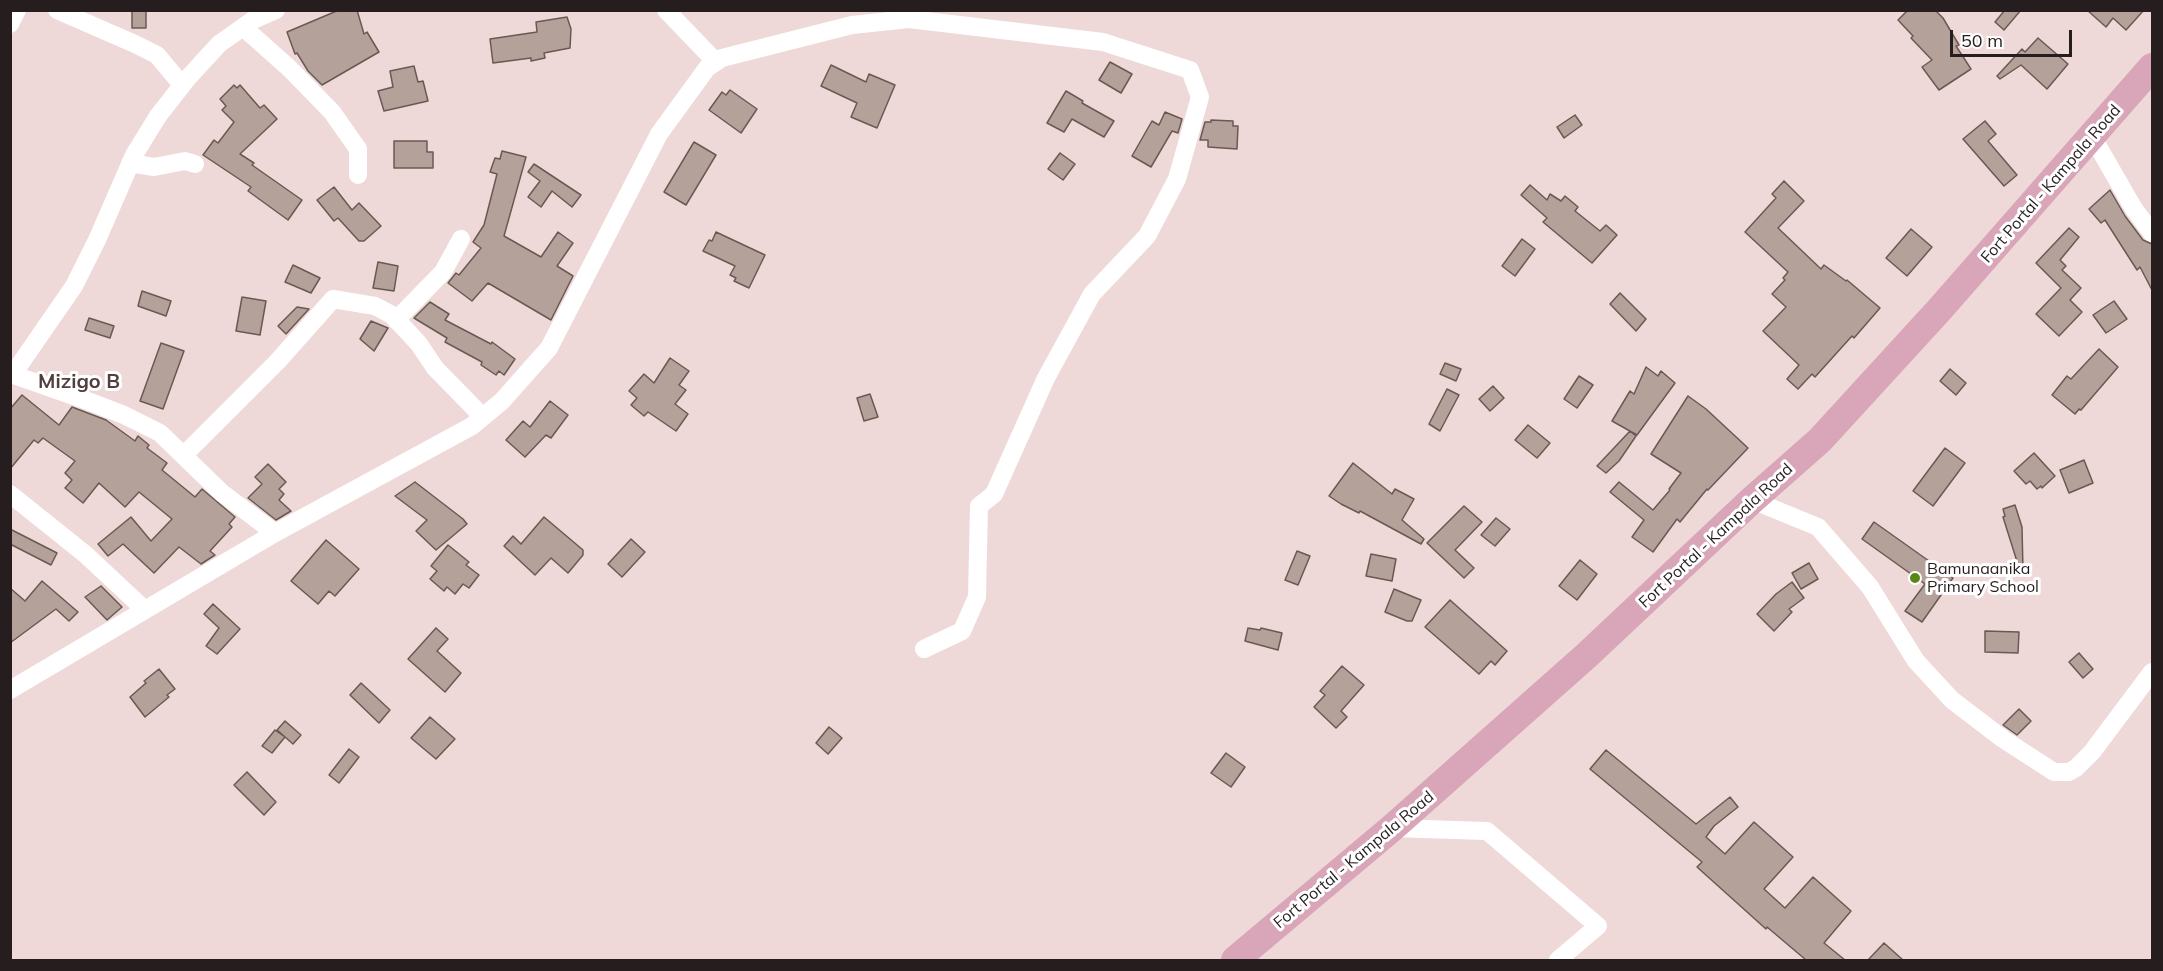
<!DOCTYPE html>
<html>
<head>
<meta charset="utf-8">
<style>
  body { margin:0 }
  #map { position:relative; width:2163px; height:971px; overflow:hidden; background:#efd9d8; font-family:Mulish,sans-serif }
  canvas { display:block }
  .frame { position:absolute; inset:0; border:12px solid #261e1e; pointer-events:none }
  .scale { position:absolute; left:1950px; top:30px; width:122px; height:27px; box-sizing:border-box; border:3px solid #261e1e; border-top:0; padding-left:8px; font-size:18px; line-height:21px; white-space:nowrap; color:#261e1e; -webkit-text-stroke:4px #fff; paint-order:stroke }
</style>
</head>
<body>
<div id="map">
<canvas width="2163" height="971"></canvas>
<div class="frame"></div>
<div class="scale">50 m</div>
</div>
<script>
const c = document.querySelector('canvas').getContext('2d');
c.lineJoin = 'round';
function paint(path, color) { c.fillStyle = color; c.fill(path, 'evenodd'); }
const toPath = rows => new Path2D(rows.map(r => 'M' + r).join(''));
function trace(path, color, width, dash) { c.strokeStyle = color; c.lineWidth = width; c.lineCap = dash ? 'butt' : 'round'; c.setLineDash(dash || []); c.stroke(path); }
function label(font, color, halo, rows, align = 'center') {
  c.font = font + ' Mulish,sans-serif'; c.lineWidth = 6; c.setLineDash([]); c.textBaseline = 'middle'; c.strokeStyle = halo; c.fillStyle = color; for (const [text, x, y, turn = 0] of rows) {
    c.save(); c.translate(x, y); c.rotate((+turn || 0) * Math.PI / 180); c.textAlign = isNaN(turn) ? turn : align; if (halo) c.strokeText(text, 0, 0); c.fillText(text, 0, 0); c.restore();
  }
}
const building = toPath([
  [132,10,146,10,146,28,132,28,132,10],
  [339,10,357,10,364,34,367,32,379,52,322,85,308,71,297,53,295,54,287,32,339,10],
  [1908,10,1935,10,1943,18,1959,45,1956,46,1971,69,1939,90,1922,67,1932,60,1911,38,1913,36,1898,20,1908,10],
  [2005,10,2021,10,2004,30,1995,22,2005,10],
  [2087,10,2144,10,2126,30,2113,18,2106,27,2087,10],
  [567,17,571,29,570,48,544,53,545,58,531,61,531,58,493,63,490,39,537,32,536,22,567,17],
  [2038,38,2068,64,2047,89,2021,65,2000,79,1997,76,2022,49,2025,52,2038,38],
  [1110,62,1132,74,1121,93,1099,80,1110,62],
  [831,65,866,82,869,74,895,85,877,128,851,117,857,103,821,86,831,65],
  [414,66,418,82,423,81,428,101,384,111,378,91,393,87,390,71,414,66],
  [234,85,237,88,240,85,260,108,264,105,277,119,240,154,254,163,252,165,302,200,288,220,248,191,251,187,203,155,214,140,218,143,234,122,222,110,226,106,220,99,234,85],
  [730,90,757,109,741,133,709,110,722,92,726,95,730,90],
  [1066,91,1083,101,1082,103,1114,121,1104,137,1072,119,1064,132,1047,123,1066,91],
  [1165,112,1182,119,1178,133,1172,131,1151,167,1132,156,1152,121,1159,125,1165,112],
  [1575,115,1582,125,1564,138,1557,127,1575,115],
  [1211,120,1233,121,1233,126,1238,126,1237,149,1208,147,1208,140,1200,140,1205,122,1211,122,1211,120],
  [1985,121,1996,134,1988,141,2017,175,2004,186,1963,139,1985,121],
  [394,141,427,141,427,152,433,152,433,168,394,168,394,141],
  [694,142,716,155,686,205,664,192,694,142],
  [502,151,526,157,504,236,541,257,558,232,573,243,557,266,573,276,551,320,488,283,472,301,448,283,456,273,459,275,481,248,473,242,484,225,497,174,490,172,495,158,500,159,502,151],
  [1060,153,1075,164,1063,180,1048,169,1060,153],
  [534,164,581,195,572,207,552,191,541,207,528,197,540,181,528,172,534,164],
  [1784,181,1804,201,1778,228,1821,269,1824,265,1846,281,1847,280,1880,308,1854,338,1852,336,1815,377,1812,374,1798,389,1787,379,1799,365,1763,331,1786,307,1772,294,1785,280,1783,278,1788,272,1745,232,1776,198,1772,194,1784,181],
  [1530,185,1547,200,1550,194,1561,201,1565,196,1578,207,1575,211,1600,231,1606,225,1617,235,1592,263,1543,222,1547,218,1521,195,1530,185],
  [334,187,352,210,359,203,381,226,364,241,359,241,338,218,334,221,317,200,334,187],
  [2110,190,2125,216,2143,240,2152,244,2152,290,2140,267,2137,270,2105,220,2101,223,2089,209,2110,190],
  [2069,228,2079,237,2060,260,2066,266,2062,270,2081,288,2070,300,2082,312,2059,336,2036,314,2061,288,2036,263,2069,228],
  [1911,229,1932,247,1907,276,1886,258,1911,229],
  [716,232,765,255,749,288,734,281,736,278,730,275,735,266,703,251,709,240,712,241,716,232],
  [1522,239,1535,249,1515,276,1502,266,1522,239],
  [378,262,398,266,394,291,373,288,378,262],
  [293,265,320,278,311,293,285,282,293,265],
  [142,291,171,301,166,316,138,306,142,291],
  [1620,293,1646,319,1636,331,1610,304,1620,293],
  [242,297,266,301,260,335,236,331,242,297],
  [2114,301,2127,319,2106,333,2093,315,2114,301],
  [430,302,449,314,445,320,491,344,492,342,515,359,504,375,499,371,496,375,481,365,482,362,445,342,447,338,414,318,430,302],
  [297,307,309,309,286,334,278,326,297,307],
  [89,318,114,326,110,338,85,330,89,318],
  [371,321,388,328,374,351,360,339,371,321],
  [161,343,184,351,163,409,140,401,161,343],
  [2099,349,2118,367,2081,410,2079,409,2075,414,2052,395,2067,376,2071,379,2099,349],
  [670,358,689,371,679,385,686,390,675,404,688,414,676,431,648,412,644,416,631,405,637,398,629,391,644,374,654,383,670,358],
  [1445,363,1461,369,1456,381,1440,374,1445,363],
  [1646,367,1658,376,1661,371,1675,383,1637,435,1612,421,1630,391,1634,394,1646,367],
  [1950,369,1966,383,1956,395,1940,381,1950,369],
  [1579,376,1593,385,1577,408,1564,399,1579,376],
  [1493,386,1504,398,1490,411,1479,399,1493,386],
  [1447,389,1459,395,1440,431,1429,424,1447,389],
  [870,394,878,417,864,421,857,398,870,394],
  [22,395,59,425,72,407,106,420,135,441,138,436,149,445,147,448,167,463,162,470,195,497,202,489,235,517,229,524,232,527,210,551,215,555,201,564,179,547,154,573,123,544,108,556,98,544,131,517,151,541,172,519,139,492,125,507,99,483,83,503,65,488,72,480,65,473,75,461,43,438,38,443,34,440,10,469,10,409,22,395],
  [1688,396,1706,409,1748,448,1708,490,1707,489,1680,522,1677,519,1653,552,1632,537,1644,520,1610,492,1619,482,1653,510,1670,490,1669,489,1681,473,1651,454,1688,396],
  [550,401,568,415,551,438,546,435,525,457,506,440,523,421,530,427,550,401],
  [1528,425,1550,443,1537,458,1515,440,1528,425],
  [1630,431,1636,436,1619,461,1606,473,1597,466,1630,431],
  [1945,448,1965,463,1933,506,1913,491,1945,448],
  [2034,453,2055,476,2042,488,2041,486,2037,489,2030,481,2026,484,2014,471,2034,453],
  [2084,460,2093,483,2069,493,2060,470,2084,460],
  [1353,463,1392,494,1395,489,1414,499,1402,520,1424,539,1421,544,1360,511,1359,513,1341,504,1329,496,1353,463],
  [268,464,286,482,279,489,284,494,279,500,291,511,276,520,248,498,262,484,255,477,268,464],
  [415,482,463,519,467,524,436,550,416,531,427,520,395,496,415,482],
  [2015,505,2022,527,2023,570,2020,571,2003,517,2005,516,2003,509,2015,505],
  [1464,506,1482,522,1455,550,1474,568,1464,578,1427,543,1464,506],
  [544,517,583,550,583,555,568,573,551,558,535,575,504,546,513,536,521,544,544,517],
  [1496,518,1510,529,1495,546,1481,535,1496,518],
  [1874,522,1953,578,1922,622,1905,611,1925,584,1862,539,1874,522],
  [10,529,57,553,51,565,10,544,10,529],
  [631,539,645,552,622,577,608,564,631,539],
  [326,540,359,569,335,596,329,591,318,604,291,581,326,540],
  [448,545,469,562,466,565,479,575,469,588,463,584,455,594,447,587,444,591,430,579,437,571,431,566,448,545],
  [1297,551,1310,556,1298,585,1285,580,1297,551],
  [1371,554,1396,559,1392,581,1366,576,1371,554],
  [1580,560,1597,574,1577,600,1559,586,1580,560],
  [1809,563,1818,579,1801,589,1792,573,1809,563],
  [42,581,78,612,69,621,56,609,10,643,10,588,25,601,42,581],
  [1792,582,1804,598,1789,609,1792,612,1774,631,1757,614,1776,594,1792,582],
  [101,586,122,607,107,620,85,597,101,586],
  [1394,589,1421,600,1412,621,1407,621,1385,612,1394,589],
  [1450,600,1507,651,1495,665,1491,661,1479,674,1425,627,1450,600],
  [213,604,240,629,217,654,206,646,219,628,204,614,213,604],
  [436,628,448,639,437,651,461,673,445,692,408,659,436,628],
  [1248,628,1260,630,1261,628,1282,633,1278,650,1245,641,1248,628],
  [1985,631,2019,632,2018,653,1985,652,1985,631],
  [2079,653,2093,669,2083,678,2069,662,2079,653],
  [1342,666,1364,685,1341,711,1347,717,1336,728,1314,707,1325,695,1320,691,1342,666],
  [159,669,175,689,167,695,169,697,145,717,130,697,146,683,144,681,159,669],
  [361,683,390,710,379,723,350,695,361,683],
  [2019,709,2031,721,2017,735,2003,725,2019,709],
  [430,717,455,739,436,759,411,738,430,717],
  [285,721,301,735,293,744,277,730,285,721],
  [829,727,842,738,828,754,816,743,829,727],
  [275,730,285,737,272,753,262,746,275,730],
  [349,749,359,757,339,783,329,775,349,749],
  [1606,750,1696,824,1730,797,1738,807,1714,826,1706,837,1725,854,1754,822,1793,857,1764,889,1785,908,1813,877,1851,911,1824,943,1845,960,1806,960,1767,927,1766,929,1697,867,1702,862,1590,769,1606,750],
  [1226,753,1245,767,1231,787,1211,773,1226,753],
  [247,772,276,802,264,815,234,785,247,772],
  [1884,943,1903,960,1868,960,1884,943]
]);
paint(building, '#b4a19a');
trace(building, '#6a5953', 1.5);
trace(toPath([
  [57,10,135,44,157,55,182,85],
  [666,10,715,61],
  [10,24,17,10],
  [243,27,289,68,332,112,358,149,358,175],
  [2092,136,2134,209,2152,233],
  [130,163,154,167,185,161,195,164],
  [396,320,443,272,461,239],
  [11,374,85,400,124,415,160,433,222,493,275,533],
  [10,375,18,367,74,286,97,240,134,155,158,116,187,79,219,44,253,20,276,10],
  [184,455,277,362,333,299,375,306,392,315,419,344,435,368,483,417],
  [10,494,85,554,145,610],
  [1752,500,1818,527,1870,587,1916,661,1952,700,2003,739,2054,772,2069,772,2076,768,2092,752,2152,672],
  [10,690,275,533,472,426,502,401,549,348,659,134,707,68,722,58,852,25,909,19,1103,42,1190,70,1200,97,1177,179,1147,236,1092,294,1046,378,994,494,979,506,977,597,962,631,924,649],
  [1392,828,1487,831,1598,926,1558,960]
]), '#fff', 18);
trace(toPath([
  [1235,960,1392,828,1586,656,1752,500,1820,440,1940,309,2152,67]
]), '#d9a5b8', 28);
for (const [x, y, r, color] of [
  [1915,578,6,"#57871a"]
]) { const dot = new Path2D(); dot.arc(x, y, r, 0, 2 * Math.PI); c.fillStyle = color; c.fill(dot); trace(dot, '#fff', 2); }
label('16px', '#261e1e', '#fff', [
  ["Fort Portal - Kampala Road",2051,184,-49],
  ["Fort Portal - Kampala Road",1716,536,-43],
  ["Fort Portal - Kampala Road",1354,860,-40]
]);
label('16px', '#261e1e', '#fff', [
  ["Bamunaanika",1927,569],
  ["Primary School",1927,587]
], 'left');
label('bold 20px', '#513f3f', '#fff', [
  ["Mizigo B",79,382]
]);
</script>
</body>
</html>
